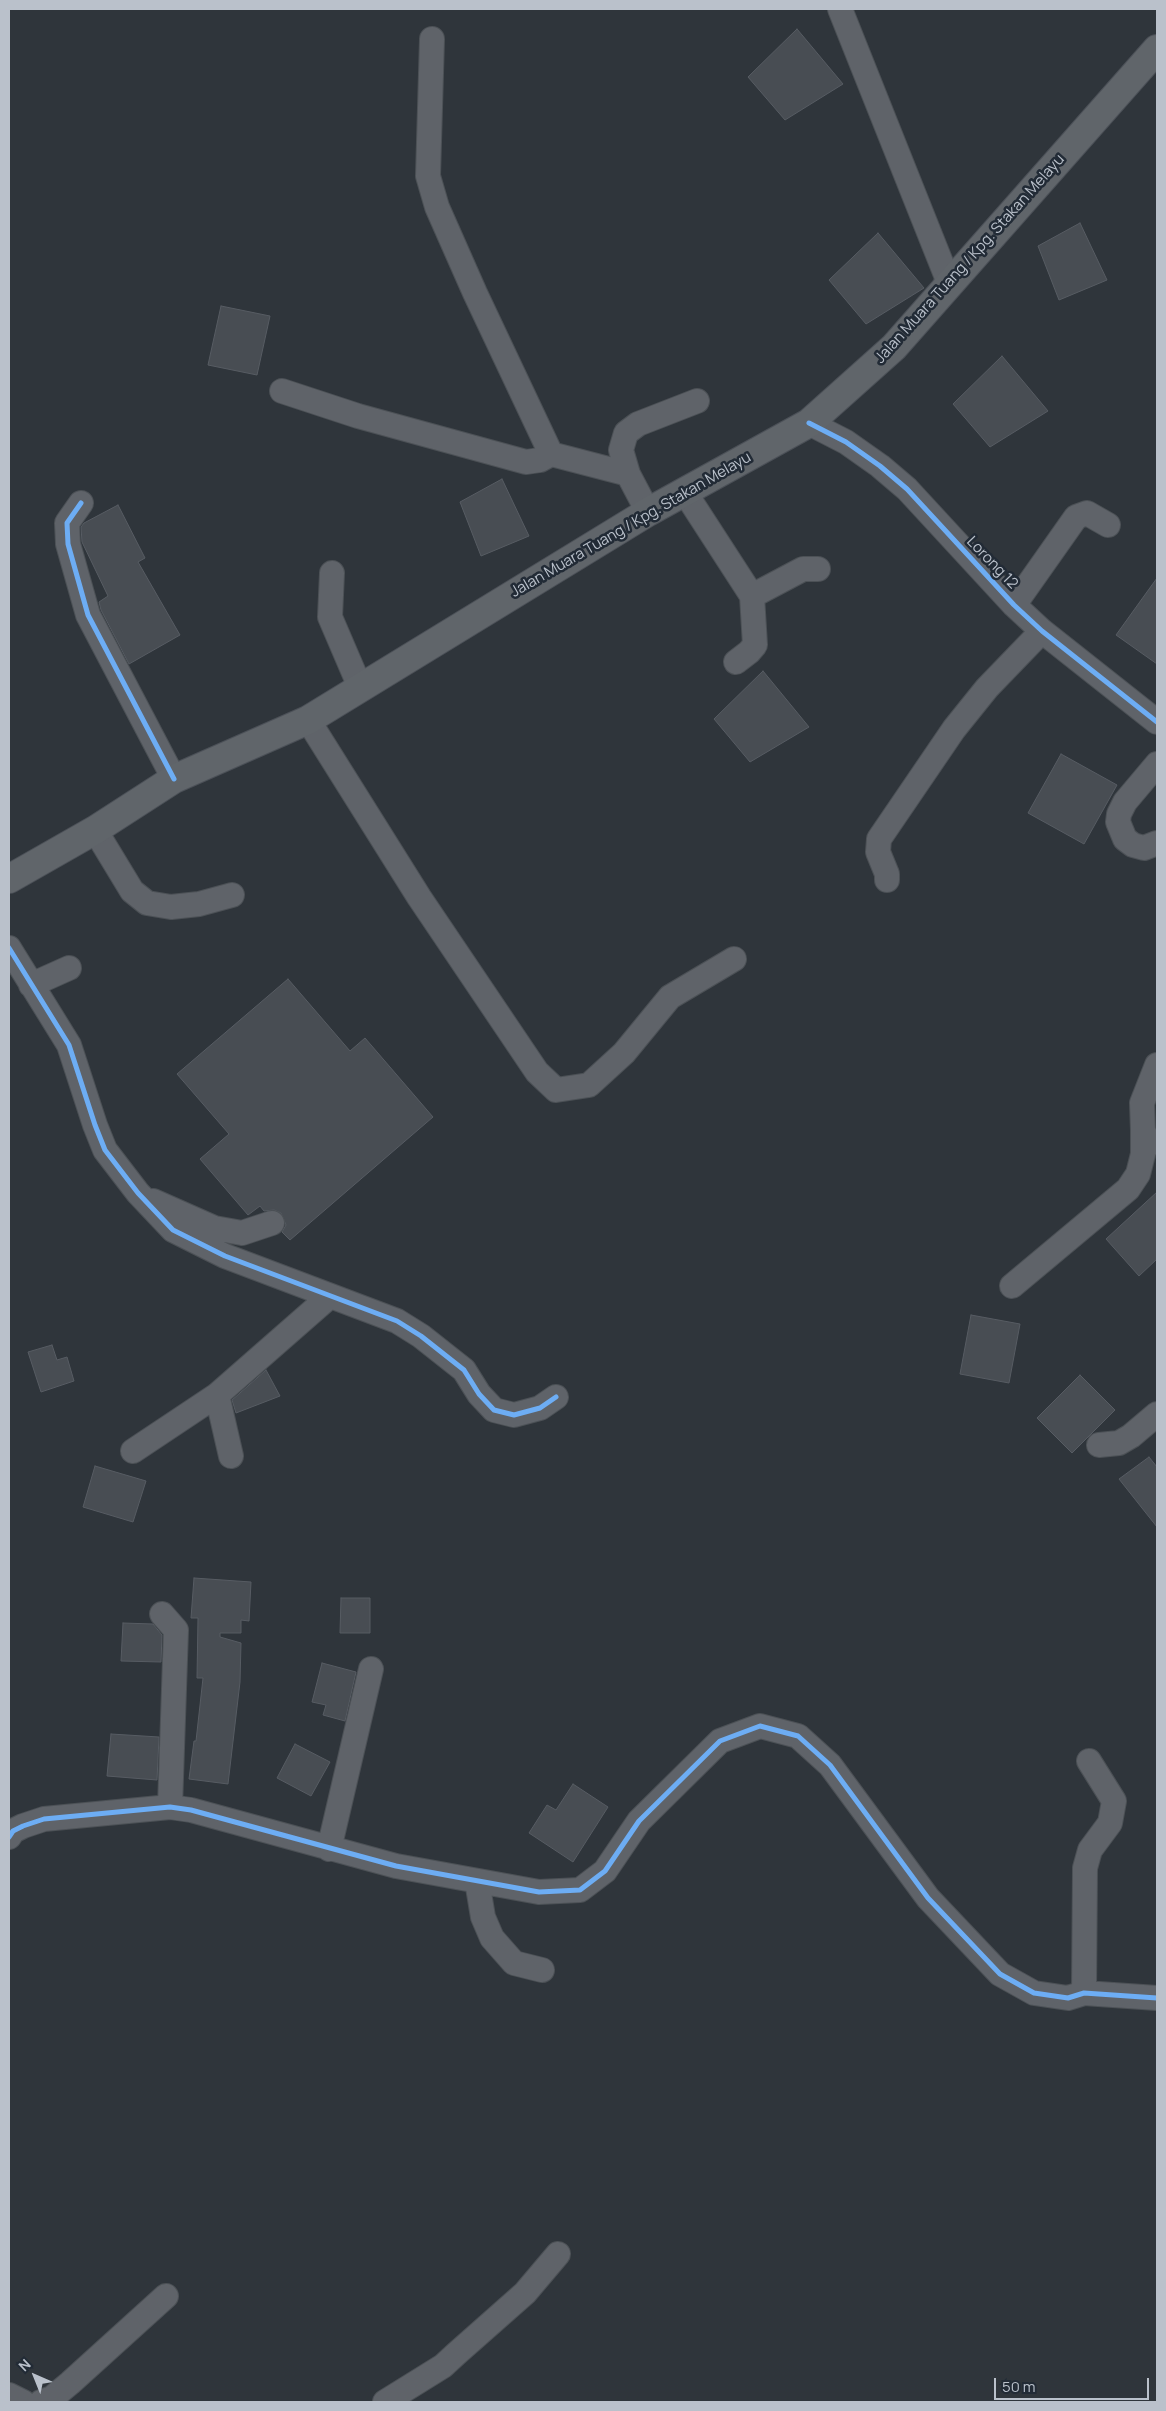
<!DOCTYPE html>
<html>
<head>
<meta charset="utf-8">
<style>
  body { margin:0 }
  #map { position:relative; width:1166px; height:2411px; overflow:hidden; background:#2f353b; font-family:Manrope,sans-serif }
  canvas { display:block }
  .frame { position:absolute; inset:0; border:10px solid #bac1cb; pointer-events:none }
  .north { position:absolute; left:10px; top:2351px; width:50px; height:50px; -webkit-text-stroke:4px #222b36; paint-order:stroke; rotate:316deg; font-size:14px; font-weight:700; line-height:20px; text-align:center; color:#bac1cb }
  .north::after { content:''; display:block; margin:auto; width:18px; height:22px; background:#bac1cb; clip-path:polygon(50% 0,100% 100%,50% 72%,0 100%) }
  .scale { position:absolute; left:994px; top:2378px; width:155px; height:22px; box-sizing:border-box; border:2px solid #bac1cb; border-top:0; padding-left:6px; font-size:15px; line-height:18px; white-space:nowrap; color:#bac1cb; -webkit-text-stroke:4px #222b36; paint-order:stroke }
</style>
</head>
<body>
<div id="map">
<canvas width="1166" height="2411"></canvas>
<div class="frame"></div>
<div class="north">N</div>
<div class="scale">50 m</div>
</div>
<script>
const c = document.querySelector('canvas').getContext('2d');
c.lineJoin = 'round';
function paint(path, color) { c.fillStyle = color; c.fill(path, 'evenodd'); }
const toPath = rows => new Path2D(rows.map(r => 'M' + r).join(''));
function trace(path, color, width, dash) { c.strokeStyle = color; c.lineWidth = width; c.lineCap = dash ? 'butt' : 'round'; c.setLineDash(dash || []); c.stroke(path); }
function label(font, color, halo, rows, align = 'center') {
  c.font = font + ' Manrope,sans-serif'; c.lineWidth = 5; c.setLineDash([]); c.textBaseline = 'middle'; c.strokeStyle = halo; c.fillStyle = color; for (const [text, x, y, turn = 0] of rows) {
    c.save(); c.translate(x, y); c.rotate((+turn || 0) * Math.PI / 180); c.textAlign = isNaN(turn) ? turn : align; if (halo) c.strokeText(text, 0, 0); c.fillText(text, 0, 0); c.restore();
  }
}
const building = toPath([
  [797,29,843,84,785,120,748,77,797,29],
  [1080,223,1107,280,1059,300,1038,246,1080,223],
  [878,233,924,288,866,324,829,280,878,233],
  [221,306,270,316,257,375,208,365,221,306],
  [1002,356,1048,411,990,447,953,404,1002,356],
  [502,479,529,536,481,556,460,502,502,479],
  [118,505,145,558,138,562,180,635,129,664,101,610,99,602,108,596,82,542,81,527,84,523,118,505],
  [1157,578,1157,664,1116,635,1157,578],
  [763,671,809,727,750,762,714,719,763,671],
  [1061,754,1117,785,1084,844,1028,813,1061,754],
  [288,979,350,1051,365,1038,433,1117,290,1240,282,1232,286,1225,281,1213,274,1210,264,1211,260,1206,248,1215,200,1159,229,1134,177,1074,288,979],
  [1157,1192,1157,1259,1139,1276,1106,1239,1157,1192],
  [971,1315,1020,1324,1009,1383,960,1374,971,1315],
  [52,1345,57,1360,67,1357,74,1381,41,1392,28,1352,52,1345],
  [266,1370,280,1396,236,1413,232,1400,266,1370],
  [1080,1375,1115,1410,1072,1453,1037,1418,1080,1375],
  [1149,1457,1157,1467,1157,1527,1119,1479,1149,1457],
  [95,1466,146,1481,133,1522,83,1507,95,1466],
  [194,1578,251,1582,249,1621,241,1620,241,1633,220,1633,220,1637,241,1643,240,1682,228,1784,189,1779,194,1741,196,1741,203,1678,197,1678,198,1618,191,1618,194,1578],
  [341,1598,370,1598,370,1633,340,1633,341,1598],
  [123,1623,153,1624,162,1635,161,1662,121,1661,123,1623],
  [322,1663,356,1672,345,1721,323,1715,326,1705,312,1702,322,1663],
  [111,1734,159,1737,157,1780,107,1776,111,1734],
  [295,1744,330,1762,311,1796,277,1778,295,1744],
  [573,1784,608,1807,573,1862,529,1833,547,1805,556,1810,573,1784]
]);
paint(building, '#484d53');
trace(building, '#575c63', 1);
const minor = toPath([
  [840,9,946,275,948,286],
  [432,39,428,176,437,207,475,293,551,454],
  [282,391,358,416,526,462,540,460,551,454,628,474,648,512],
  [809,423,846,442,880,466,907,489,1014,605,1042,631,1157,722],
  [628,474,621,450,626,433,638,424,697,401],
  [684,491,752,596,755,645,749,652,736,662],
  [81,503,67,523,68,544,88,615,174,779],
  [332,573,330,617,360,687],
  [752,596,803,569,818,569],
  [1014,605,1076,517,1087,513,1108,525],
  [308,720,419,897,537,1072,556,1090,589,1085,624,1053,670,997,734,959],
  [1157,764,1125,802,1119,814,1118,822,1125,839,1133,845,1144,848,1157,843],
  [95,830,132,891,147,903,171,907,199,904,232,895],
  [887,880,887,874,878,852,879,839,954,729,987,688,1042,631],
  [9,948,69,1045,95,1125,105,1150,138,1193,173,1230,225,1256,397,1321,421,1336,464,1370,479,1394,494,1410,514,1415,540,1408,556,1397],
  [31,985,69,968],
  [1150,1144,1143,1131,1142,1103,1157,1065],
  [153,1201,214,1228,242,1233,272,1223],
  [1012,1286,1128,1189,1138,1174,1143,1154,1143,1131],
  [217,1395,231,1456],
  [1099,1445,1119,1443,1131,1436,1157,1414],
  [133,1451,217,1395,330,1296],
  [162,1614,176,1630,170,1807],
  [9,1837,13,1831,23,1826,44,1819,170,1807,191,1810,396,1866,539,1892,580,1890,605,1871,639,1821,720,1741,760,1726,798,1736,830,1765,928,1898,1000,1974,1034,1993,1068,1998,1084,1993,1157,1998],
  [329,1849,371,1669],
  [477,1881,483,1917,492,1938,514,1963,542,1970],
  [1084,1993,1085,1868,1090,1850,1110,1823,1114,1801,1089,1761],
  [9,2395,23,2402],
  [41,2402,52,2398,70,2383,166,2296],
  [385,2402,443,2366,456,2354,525,2293,558,2254]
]);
const major = toPath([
  [9,879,95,830,174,779,308,720,648,512,809,423,894,347,1157,49]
]);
trace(minor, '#4c5156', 26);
trace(major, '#4c5158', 30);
trace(minor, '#5f6369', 24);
trace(major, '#60656a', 28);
trace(toPath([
  [809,423,846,442,880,466,907,489,1014,605,1042,631,1157,722],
  [81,503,67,523,68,544,88,615,174,779],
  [9,948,69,1045,95,1125,105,1150,138,1193,173,1230,225,1256,397,1321,421,1336,464,1370,479,1394,494,1410,514,1415,540,1408,556,1397],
  [9,1837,13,1831,23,1826,44,1819,170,1807,191,1810,396,1866,539,1892,580,1890,605,1871,639,1821,720,1741,760,1726,798,1736,830,1765,928,1898,1000,1974,1034,1993,1068,1998,1084,1993,1157,1998]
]), '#6dadf4', 5);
label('15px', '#bac1cb', '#222b36', [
  ["Jalan Muara Tuang / Kpg. Stakan Melayu",970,259,-48],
  ["Jalan Muara Tuang / Kpg. Stakan Melayu",631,525,-30],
  ["Lorong 12",992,563,46]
]);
</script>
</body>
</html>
